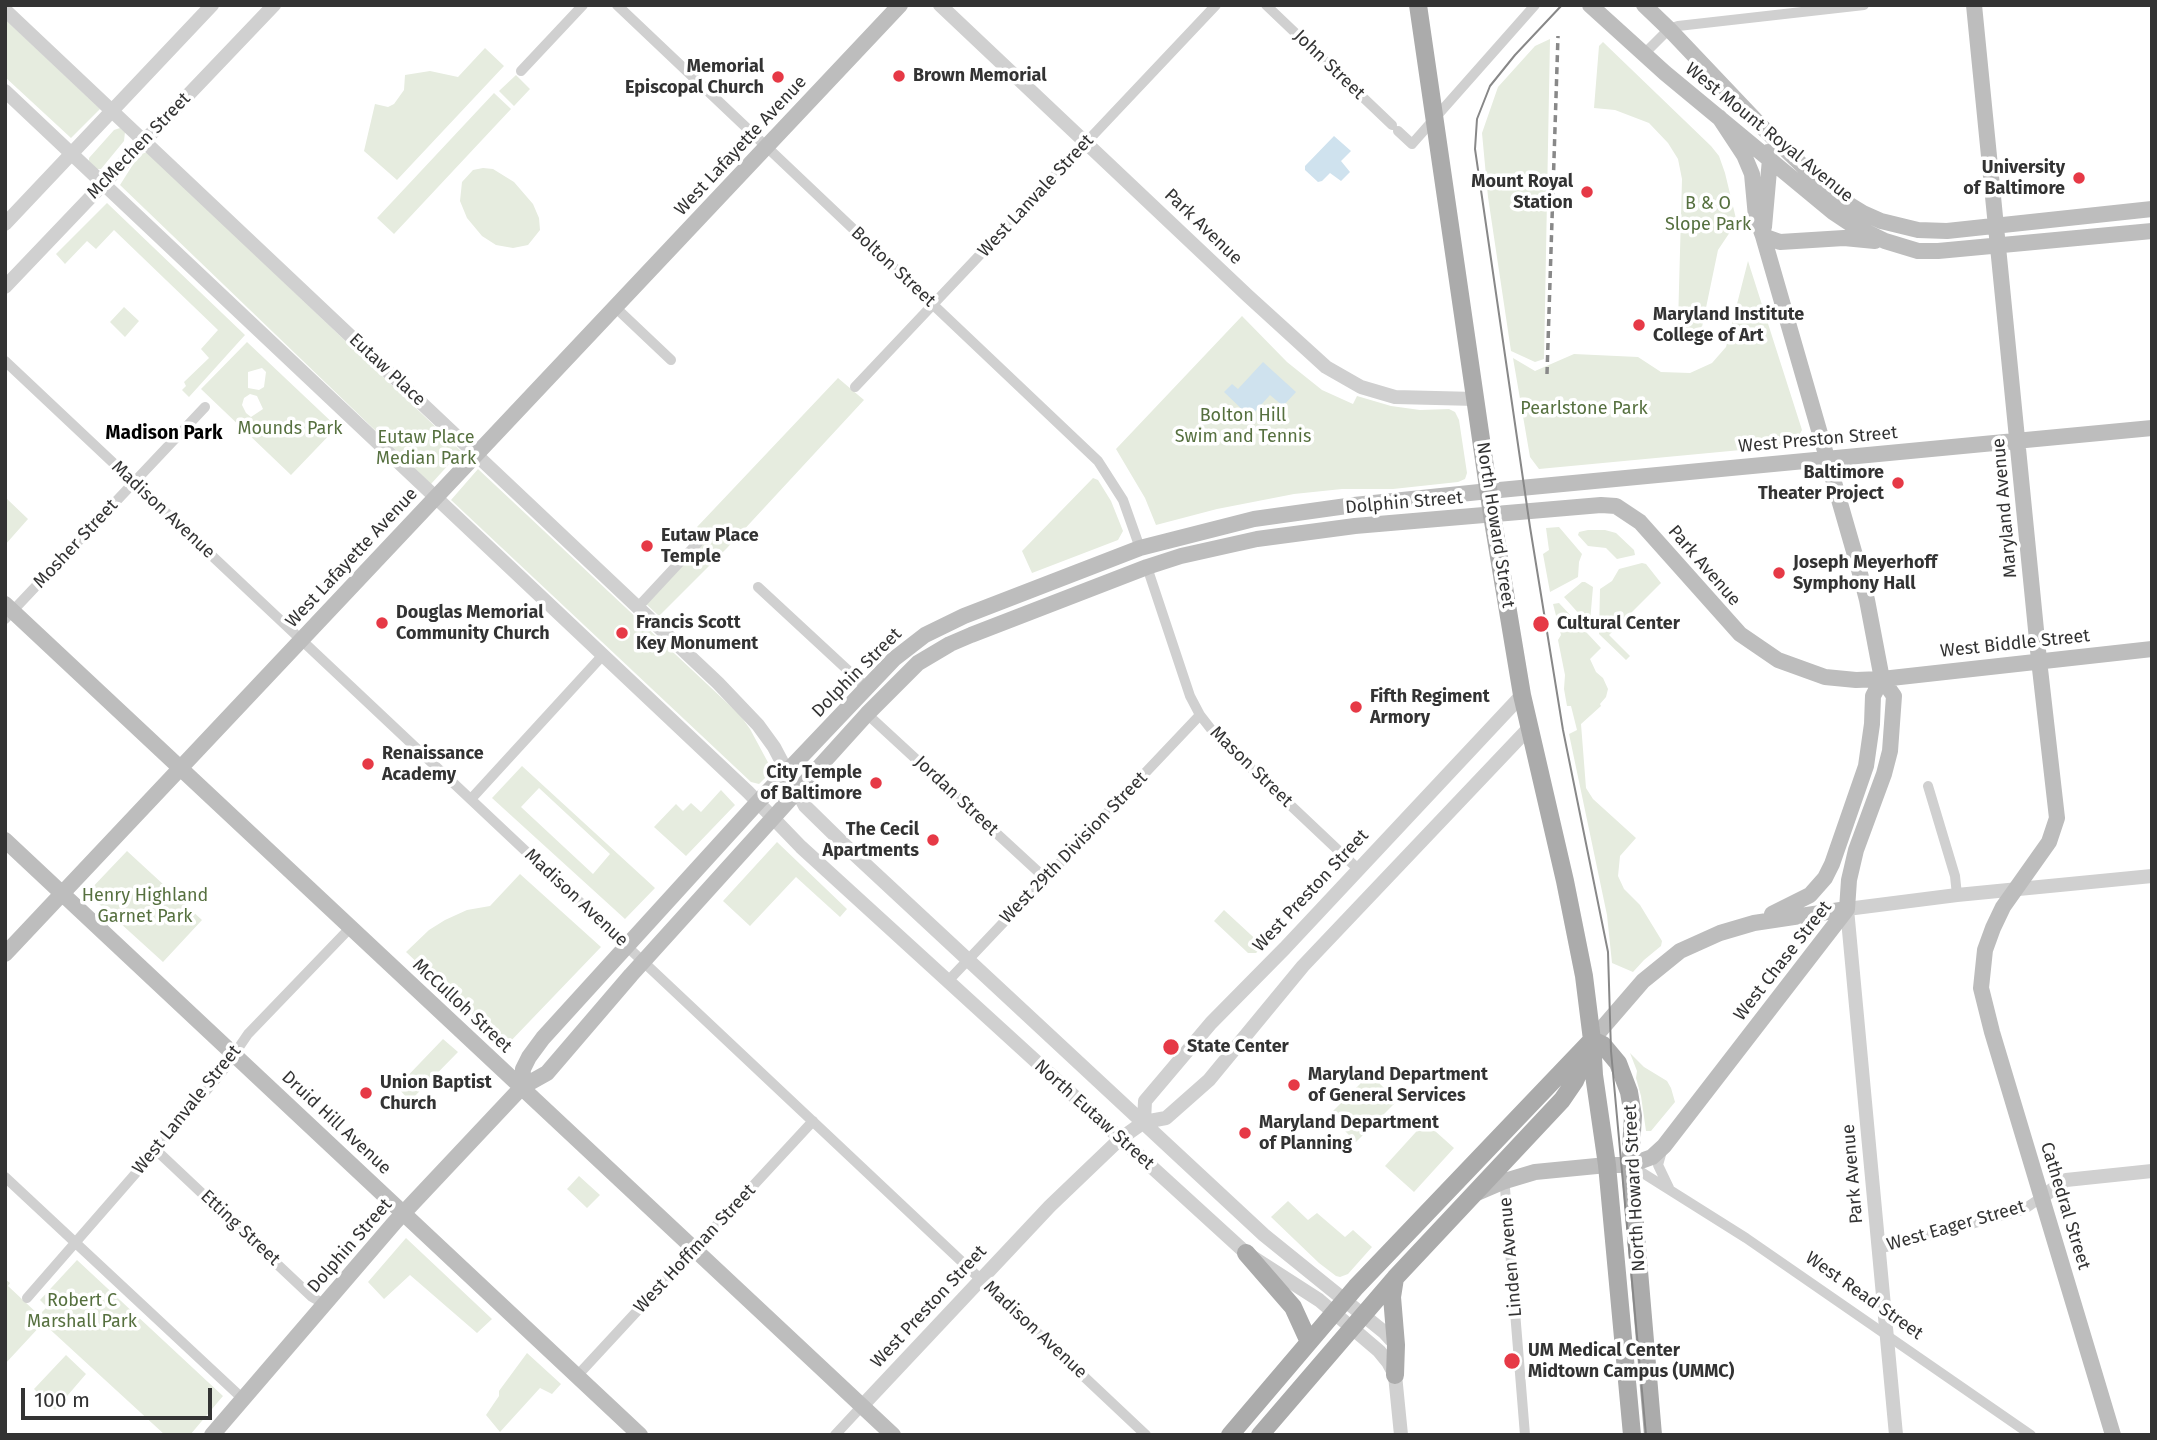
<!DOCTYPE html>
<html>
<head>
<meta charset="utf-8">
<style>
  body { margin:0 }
  #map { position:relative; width:2157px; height:1440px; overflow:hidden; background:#fff; font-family:"Fira Sans",sans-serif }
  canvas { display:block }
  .frame { position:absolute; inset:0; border:7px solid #333; pointer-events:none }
  .scale { position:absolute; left:21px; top:1388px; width:191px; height:32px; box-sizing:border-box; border:4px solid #333; border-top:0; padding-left:9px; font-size:21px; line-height:24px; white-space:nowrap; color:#333; -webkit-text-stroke:5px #fff; paint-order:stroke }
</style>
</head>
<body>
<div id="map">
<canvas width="2157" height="1440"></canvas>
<div class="frame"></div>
<div class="scale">100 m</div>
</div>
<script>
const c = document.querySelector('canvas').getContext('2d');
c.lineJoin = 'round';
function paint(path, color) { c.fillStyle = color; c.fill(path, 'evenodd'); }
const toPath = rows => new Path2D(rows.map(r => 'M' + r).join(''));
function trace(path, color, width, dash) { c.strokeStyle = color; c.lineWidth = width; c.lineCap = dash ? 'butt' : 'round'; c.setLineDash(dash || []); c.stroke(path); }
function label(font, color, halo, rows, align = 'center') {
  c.font = font + ' "Fira Sans",sans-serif'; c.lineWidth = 7; c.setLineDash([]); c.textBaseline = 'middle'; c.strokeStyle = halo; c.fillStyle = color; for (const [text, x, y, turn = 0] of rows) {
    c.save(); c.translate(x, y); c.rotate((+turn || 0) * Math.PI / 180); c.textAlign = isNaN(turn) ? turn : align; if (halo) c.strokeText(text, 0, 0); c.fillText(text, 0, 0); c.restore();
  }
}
paint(toPath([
  [5,19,100,109,71,138,5,77],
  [1550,39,1544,359,1535,362,1511,351,1488,197,1482,133,1498,87,1535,46],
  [1603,42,1711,146,1719,156,1725,173,1738,227,1730,232,1718,250,1702,327,1695,333,1684,332,1678,324,1682,179,1678,159,1668,143,1649,123,1615,110,1594,108,1599,46],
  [485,48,504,66,397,180,364,151,375,104,388,107,394,104,404,90,405,75,430,71,458,77],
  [516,75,530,89,514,106,499,91],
  [494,93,511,109,394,234,377,218],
  [120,128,125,132,124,141,101,169,97,169,89,161,89,158,114,130],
  [147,152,461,451,431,484,120,185,139,155],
  [483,168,493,169,514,182,533,204,539,218,540,230,528,245,513,248,496,245,482,236,467,218,460,201,462,182,473,170],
  [107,203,245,335,189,397,182,390,186,386,184,382,209,358,201,349,218,330,114,230,96,249,87,241,65,264,56,254],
  [1748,261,1802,430,1794,445,1539,469,1530,457,1513,358,1535,371,1574,354,1638,357,1661,372,1690,373,1712,363,1726,347],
  [124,307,139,321,125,337,110,322],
  [1242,316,1287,362,1322,390,1353,404,1357,396,1391,406,1420,410,1449,409,1455,412,1459,420,1467,473,1465,479,1458,482,1393,489,1342,489,1294,494,1217,509,1156,525,1145,498,1116,449],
  [247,342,337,427,291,475,201,389],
  [262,368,266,372,264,387,259,390,248,388,248,372],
  [250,394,257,396,263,409,251,417,246,413,242,405,244,398],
  [838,378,864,400,727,548,659,616,644,602,703,533,697,527],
  [478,469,740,715,750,729,771,768,770,773,759,784,751,782,451,500],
  [1093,478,1098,480,1111,501,1123,531,1118,540,1032,573,1022,551],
  [5,497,28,519,5,545],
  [1559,527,1582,554,1579,562,1578,577,1550,592,1543,554,1549,550,1546,528],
  [1588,530,1605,530,1616,533,1634,550,1635,555,1617,559,1606,548,1588,546,1578,535,1579,532],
  [1642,563,1646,564,1661,583,1609,635,1630,656,1626,660,1599,634,1600,589,1612,581,1619,569],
  [1582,582,1585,582,1593,587,1590,622,1588,624,1564,597],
  [1559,603,1601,648,1590,659,1596,672,1603,678,1608,689,1606,697,1600,704,1601,706,1581,724,1586,788,1593,799,1636,838,1620,856,1618,876,1624,889,1640,905,1662,941,1661,946,1644,960,1633,972,1612,963,1607,915,1569,734,1577,730,1571,706,1567,706,1564,689,1565,675,1558,640,1561,635,1553,604],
  [522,766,655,888,625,919,492,798],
  [539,788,610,854,593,874,521,807],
  [721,790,735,805,686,856,654,827,676,804,683,811,691,803,701,812],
  [777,842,847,909,840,917,796,877,750,926,723,901],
  [127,851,202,920,163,962,87,893],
  [520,874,601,947,506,1046,406,952,429,930,445,920,467,910,490,906],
  [1224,910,1263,946,1256,953,1248,953,1214,921],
  [443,1039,458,1052,410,1101,397,1087],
  [1630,1053,1644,1067,1667,1081,1671,1088,1675,1102,1651,1131,1646,1131,1641,1096,1636,1078,1637,1071],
  [1370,1074,1397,1101,1356,1142,1329,1115],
  [1425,1122,1454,1148,1414,1192,1385,1166],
  [579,1176,600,1195,587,1208,567,1189],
  [1288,1201,1308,1220,1317,1213,1345,1237,1353,1230,1372,1247,1348,1274,1340,1277,1336,1276,1319,1263,1271,1217],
  [406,1238,492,1319,477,1333,410,1275,384,1299,368,1282],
  [77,1260,223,1396,190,1435,165,1435,43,1323,5,1364,5,1279,10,1283,8,1286,39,1315,47,1307,40,1300],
  [527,1353,561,1384,552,1394,540,1388,500,1432,486,1415,499,1396,499,1391],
  [66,1355,86,1374,55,1410,34,1389]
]), '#e6ecdf');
paint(toPath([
  [1334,136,1351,151,1341,161,1350,172,1341,181,1330,173,1322,181,1318,182,1305,170,1305,166],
  [1263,362,1296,392,1283,406,1270,395,1250,417,1224,392,1232,384,1238,389]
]), '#cfe2ee');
trace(toPath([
  [617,5,1098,461,1123,500,1140,548],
  [1266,5,1392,125],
  [1644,54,1669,29,1678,26,1864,5],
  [521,71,583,5],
  [1398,131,1412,144,1535,5],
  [615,307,671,360],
  [5,361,1146,1435],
  [855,387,1216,5],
  [1147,567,1190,696,1200,715,1214,733,1358,869],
  [758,587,866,687],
  [638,607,705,535],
  [5,619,205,407],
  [867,714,1045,878],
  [1928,786,1955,876,1957,895],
  [471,799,603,655],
  [948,981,1200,715],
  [156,1150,312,1297,324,1304],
  [1662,1151,1658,1165,1669,1188],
  [1630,1165,1746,1238,2031,1435],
  [1504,1176,1525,1435],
  [5,1177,243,1399],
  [1879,1249,2023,1210,2042,1197],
  [27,1298,156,1150,222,1072,248,1034,351,927],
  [577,1376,813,1121],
  [835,1435,862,1406]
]), '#d0d0d0', 10);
trace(toPath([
  [940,5,1248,296,1326,367,1361,387,1395,397,1476,399],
  [5,10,718,683,758,725,774,747,805,806,852,852,1264,1235,1384,1332,1396,1345],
  [5,91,748,792,801,847,1246,1253,1319,1300,1379,1351,1388,1362,1395,1375,1401,1435],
  [5,224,212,5],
  [5,287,274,5],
  [1144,1122,1145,1101,1211,1023,1285,948,1522,695],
  [2042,1197,2066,1180,2152,1171],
  [862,1406,1050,1206,1120,1139,1144,1122,1166,1118,1209,1080,1303,966,1529,728],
  [1896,1435,1847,909,1957,895,2152,876]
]), '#d0d0d0', 14);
trace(toPath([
  [1590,5,1665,73,1833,212,1854,226,1885,241,1918,251,1938,251,2152,231],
  [1644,5,1669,29,1762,127,1832,194,1863,213,1881,221,1918,230,1947,231,2152,209],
  [1974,5,2039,660,2057,818,2049,842,2003,907,1993,928,1985,950,1981,988,1992,1032,2113,1435],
  [1719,117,1744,155,1752,174,1756,217,1763,236,1857,562,1867,600,1882,679,1894,696,1890,751,1884,774,1856,850,1849,880,1847,909],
  [1764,227,1770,159,1768,152],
  [1763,236,1780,242,1844,238,1875,241],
  [5,604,893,1435],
  [5,840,640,1435],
  [1772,914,1810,895,1825,878,1832,864,1866,766,1872,724,1873,696,1882,679],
  [5,954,900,5],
  [1592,1040,1643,981,1680,951,1720,933,1754,923,1847,909],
  [522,1087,523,1069,529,1057,543,1038,758,802,894,659,925,635,964,616,1140,548,1254,519,1354,505,1489,491,2152,428],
  [1477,1193,1505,1181,1535,1172,1607,1165,1630,1165,1652,1157,1664,1146,1847,909],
  [212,1435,395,1222,522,1087,547,1073,631,975,867,714,918,663,950,644,971,635,1147,567,1181,556,1257,539,1355,526,1601,505,1616,506,1640,522,1740,634,1778,660,1825,677,1856,680,1882,679,2152,649]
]), '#bdbdbd', 16);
trace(toPath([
  [1418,5,1492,515,1522,695,1565,881,1584,976,1592,1040,1594,1075,1607,1165,1632,1435],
  [1592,1040,1603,1045,1618,1063,1629,1092,1633,1116,1630,1165,1653,1435],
  [1246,1253,1293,1307,1309,1342],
  [1395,1375,1396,1345,1392,1297,1395,1278],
  [1230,1435,1356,1287,1592,1040],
  [1260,1435,1395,1278,1562,1100,1575,1081,1587,1053]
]), '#ababab', 18);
trace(toPath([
  [1562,5,1515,55,1490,86,1477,119,1475,149,1530,527,1563,730,1608,952,1611,1051,1646,1435]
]), '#888', 2);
trace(toPath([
  [1547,374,1558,36]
]), '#888', 3.5, [7, 5]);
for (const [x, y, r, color] of [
  [899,76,7,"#e63946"],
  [778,77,7,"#e63946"],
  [2079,178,7,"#e63946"],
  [1587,192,7,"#e63946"],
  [1639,325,7,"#e63946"],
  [1898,483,7,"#e63946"],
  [647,546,7,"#e63946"],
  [1779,573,7,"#e63946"],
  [382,623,7,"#e63946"],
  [1541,624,9,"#e63946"],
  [622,633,7,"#e63946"],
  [1356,707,7,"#e63946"],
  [368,764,7,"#e63946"],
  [876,783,7,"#e63946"],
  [933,840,7,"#e63946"],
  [1171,1047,9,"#e63946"],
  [1294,1085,7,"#e63946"],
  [366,1093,7,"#e63946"],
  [1245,1133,7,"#e63946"],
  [1512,1361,9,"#e63946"]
]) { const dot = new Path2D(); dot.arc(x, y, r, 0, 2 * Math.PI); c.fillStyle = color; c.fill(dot); trace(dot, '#fff', 2.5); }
label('18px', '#333', '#fff', [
  ["John Street",1329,65,44],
  ["West Mount Royal Avenue",1769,133,39],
  ["McMechen Street",139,146,-46],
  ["West Lafayette Avenue",741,146,-47],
  ["West Lanvale Street",1036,196,-47],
  ["Park Avenue",1203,227,44],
  ["Bolton Street",893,267,43],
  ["Eutaw Place",387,370,43],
  ["West Preston Street",1818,440,-5],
  ["Dolphin Street",1404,503,-5],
  ["Maryland Avenue",2005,508,-95],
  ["Madison Avenue",163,510,43],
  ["North Howard Street",1495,525,81],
  ["Mosher Street",76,544,-47],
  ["West Lafayette Avenue",352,558,-47],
  ["Park Avenue",1704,566,49],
  ["West Biddle Street",2015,644,-6],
  ["Dolphin Street",857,673,-45],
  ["Mason Street",1251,767,44],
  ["Jordan Street",956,796,43],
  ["West 29th Division Street",1074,848,-46],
  ["West Preston Street",1311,891,-47],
  ["Madison Avenue",576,898,43],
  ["West Chase Street",1783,961,-52],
  ["McCulloh Street",462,1006,43],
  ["West Lanvale Street",187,1110,-51],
  ["North Eutaw Street",1094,1115,42],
  ["Druid Hill Avenue",336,1123,43],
  ["Park Avenue",1853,1174,-95],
  ["North Howard Street",1635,1188,-93],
  ["Cathedral Street",2065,1206,73],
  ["West Eager Street",1956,1226,-16],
  ["Etting Street",240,1228,43],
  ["Dolphin Street",350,1246,-49],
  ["West Hoffman Street",695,1249,-47],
  ["Linden Avenue",1511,1257,-95],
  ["West Read Street",1864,1296,35],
  ["West Preston Street",929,1307,-47],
  ["Madison Avenue",1035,1330,43]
]);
label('bold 18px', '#333', '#fff', [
  ["Memorial",764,67,"right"],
  ["Episcopal Church",764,88,"right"],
  ["Brown Memorial",913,76],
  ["University",2065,168,"right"],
  ["of Baltimore",2065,189,"right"],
  ["Mount Royal",1573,182,"right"],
  ["Station",1573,203,"right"],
  ["Maryland Institute",1653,315],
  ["College of Art",1653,336],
  ["Baltimore",1884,473,"right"],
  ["Theater Project",1884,494,"right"],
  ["Eutaw Place",661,536],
  ["Temple",661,557],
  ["Joseph Meyerhoff",1793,563],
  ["Symphony Hall",1793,584],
  ["Douglas Memorial",396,613],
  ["Community Church",396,634],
  ["Francis Scott",636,623],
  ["Key Monument",636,644],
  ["Cultural Center",1557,624],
  ["Fifth Regiment",1370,697],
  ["Armory",1370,718],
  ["Renaissance",382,754],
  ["Academy",382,775],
  ["City Temple",862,773,"right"],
  ["of Baltimore",862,794,"right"],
  ["The Cecil",919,830,"right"],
  ["Apartments",919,851,"right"],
  ["State Center",1187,1047],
  ["Maryland Department",1308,1075],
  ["of General Services",1308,1096],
  ["Union Baptist",380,1083],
  ["Church",380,1104],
  ["Maryland Department",1259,1123],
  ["of Planning",1259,1144],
  ["UM Medical Center",1528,1351],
  ["Midtown Campus (UMMC)",1528,1372]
], 'left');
label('18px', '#56703f', '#fff', [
  ["B & O",1708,204],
  ["Slope Park",1708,225],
  ["Pearlstone Park",1584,409],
  ["Bolton Hill",1243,416],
  ["Swim and Tennis",1243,437],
  ["Mounds Park",290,429],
  ["Eutaw Place",426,438],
  ["Median Park",426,459],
  ["Henry Highland",145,896],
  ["Garnet Park",145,917],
  ["Robert C",82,1301],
  ["Marshall Park",82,1322]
]);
label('bold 19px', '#000', '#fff', [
  ["Madison Park",164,434]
]);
</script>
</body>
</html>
